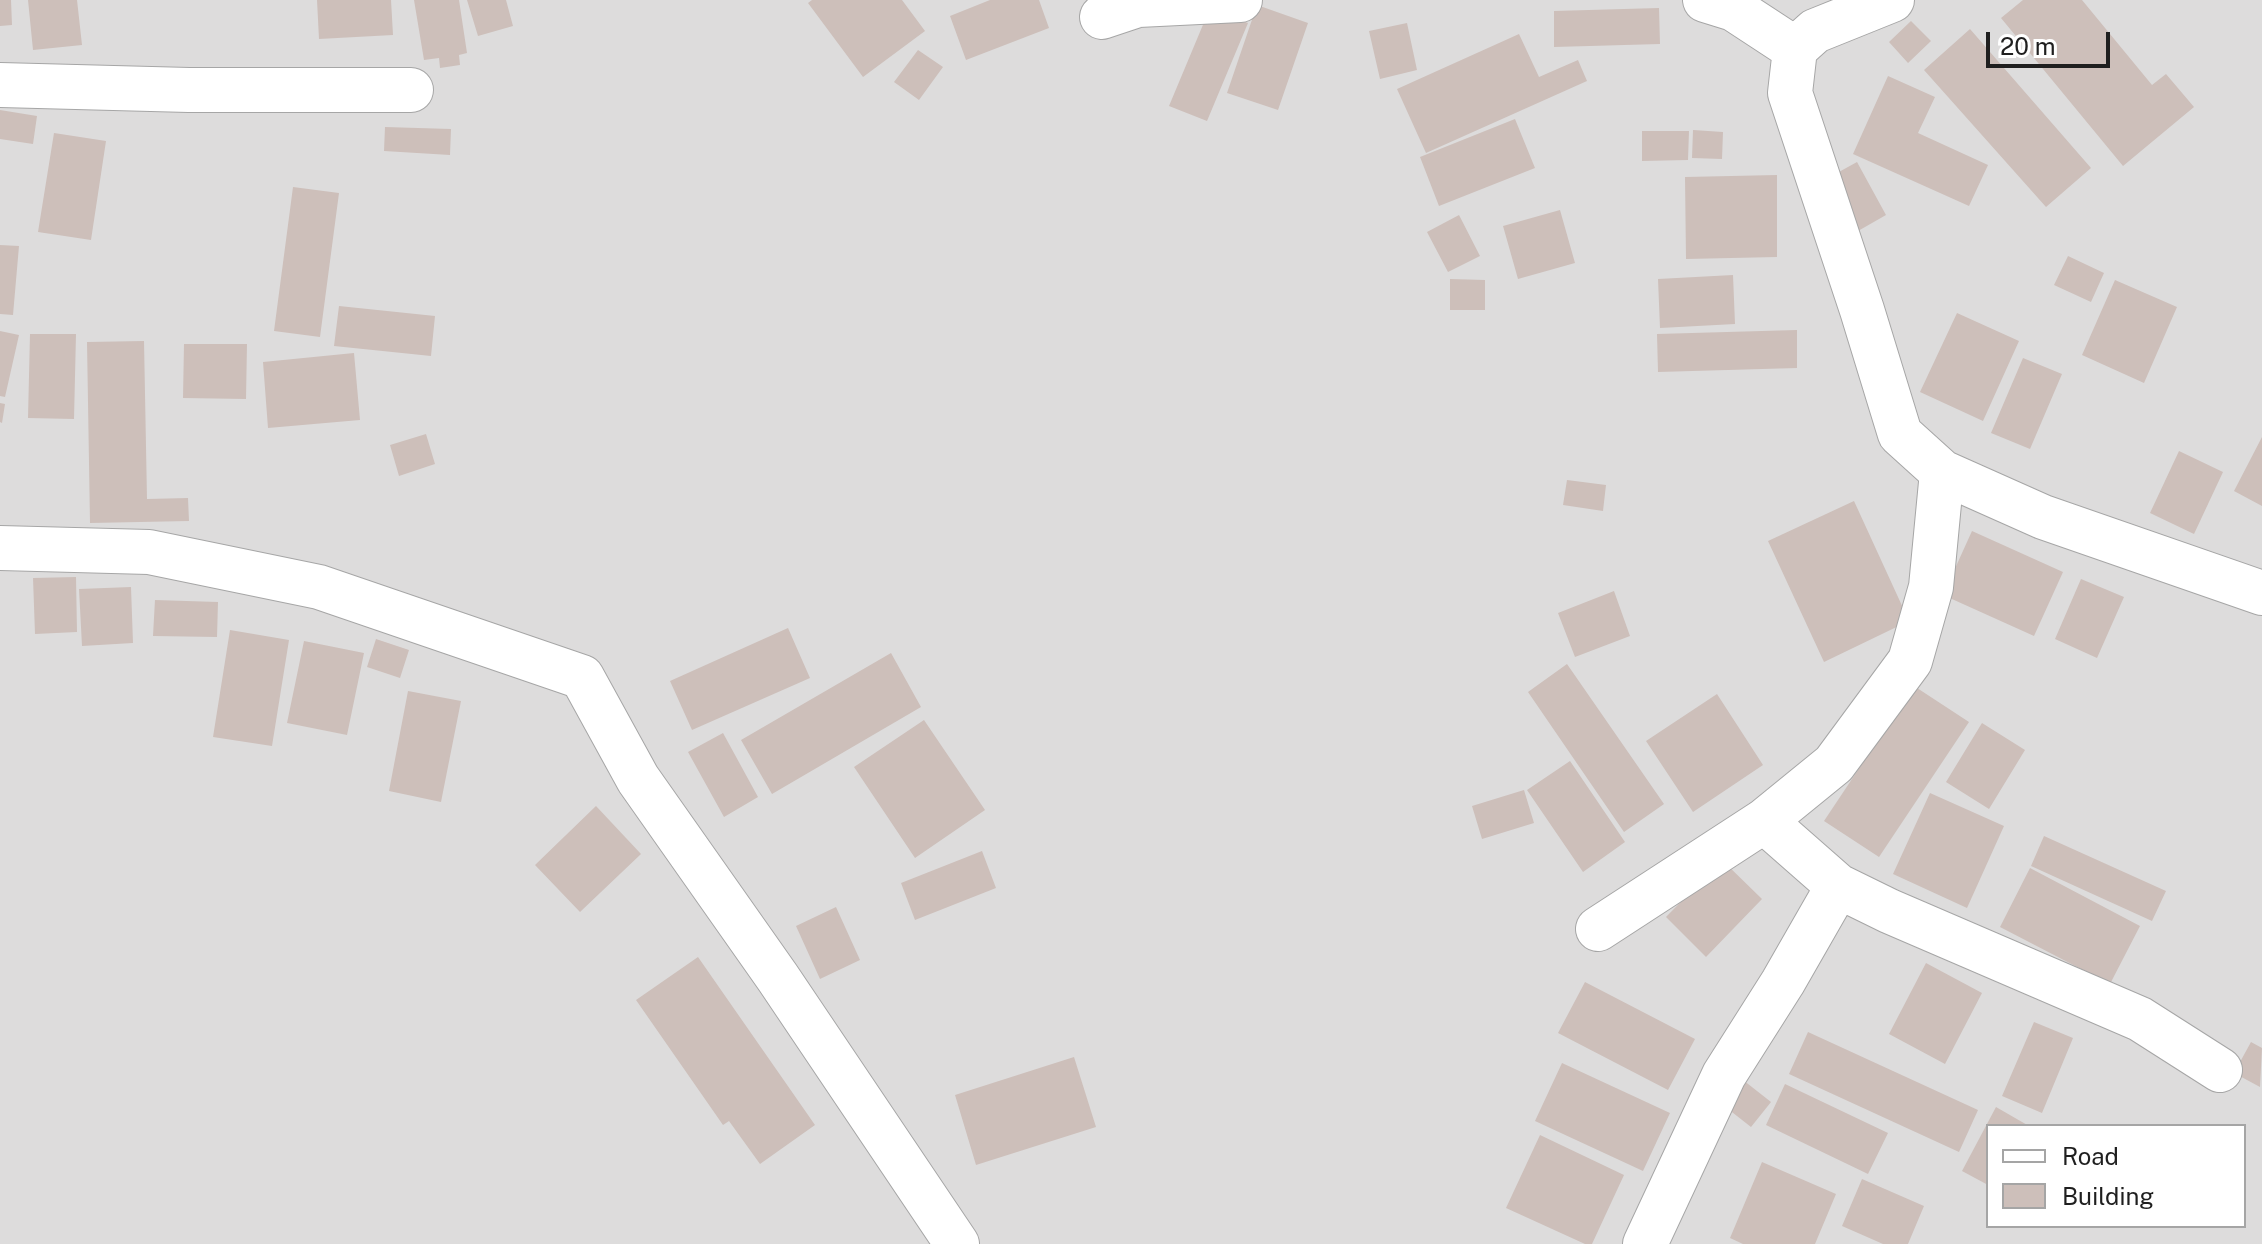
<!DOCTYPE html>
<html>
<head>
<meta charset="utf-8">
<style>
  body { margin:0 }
  #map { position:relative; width:2262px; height:1244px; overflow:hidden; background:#f1eae5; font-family:"Public Sans",sans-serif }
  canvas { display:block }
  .legend { position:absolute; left:1986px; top:1124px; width:260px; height:104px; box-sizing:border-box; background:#fff; border:2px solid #a5a5a5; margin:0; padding:10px 14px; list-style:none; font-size:24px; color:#1f1f1f }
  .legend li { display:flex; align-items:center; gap:16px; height:40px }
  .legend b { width:40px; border:2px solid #a5a5a5 }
  .scale { position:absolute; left:1986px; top:32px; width:124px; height:36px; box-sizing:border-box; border:4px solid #1f1f1f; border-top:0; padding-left:10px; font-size:24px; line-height:28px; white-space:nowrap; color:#1f1f1f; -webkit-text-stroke:6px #fff; paint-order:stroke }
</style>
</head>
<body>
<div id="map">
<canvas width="2262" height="1244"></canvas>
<ul class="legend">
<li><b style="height:10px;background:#fff"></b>Road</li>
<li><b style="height:22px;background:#cdbfba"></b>Building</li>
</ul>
<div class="scale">20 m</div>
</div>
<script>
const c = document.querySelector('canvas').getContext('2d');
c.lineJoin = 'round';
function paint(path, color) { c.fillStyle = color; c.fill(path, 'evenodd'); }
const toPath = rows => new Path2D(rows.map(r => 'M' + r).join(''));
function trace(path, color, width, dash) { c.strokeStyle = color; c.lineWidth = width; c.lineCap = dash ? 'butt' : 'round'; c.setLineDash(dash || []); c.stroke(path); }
paint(toPath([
  [0,0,2262,0,2262,1244,0,1244],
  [1988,1126,2244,1126,2244,1226,1988,1226]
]), '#dddcdc');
paint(toPath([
  [0,0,11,0,12,25,0,26],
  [28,0,77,0,82,45,33,50],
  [317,0,391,0,393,35,319,39],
  [414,0,459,0,467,53,459,55,460,65,440,68,439,58,424,60],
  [467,0,506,0,513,26,478,36],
  [812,0,902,0,925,31,863,77,808,3],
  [990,0,1039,0,1049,28,966,60,950,16],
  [2023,0,2082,0,2152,85,2166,74,2194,107,2123,166,2001,18],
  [1257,5,1308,23,1278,110,1227,93],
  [1210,8,1248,23,1207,121,1169,106],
  [1659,8,1660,44,1554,47,1554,11],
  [1911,21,1931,41,1908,63,1889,42],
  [1407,23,1417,70,1380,79,1369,31],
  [1970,29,2091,168,2046,207,1924,70],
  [1519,34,1539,77,1578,60,1587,81,1426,153,1397,89],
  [918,50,943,67,919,100,894,82],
  [1888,76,1935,97,1918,133,1988,165,1969,206,1853,154],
  [0,110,37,116,33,144,0,139],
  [1515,119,1535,168,1439,206,1420,157],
  [385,127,451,129,450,155,384,151],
  [1693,130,1723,132,1722,159,1692,158],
  [1642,131,1689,131,1688,160,1642,161],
  [54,133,106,141,91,240,38,232],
  [1857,162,1886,215,1858,231,1828,178],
  [1777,175,1777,257,1686,259,1685,177],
  [293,187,339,193,320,337,274,331],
  [1560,210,1575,263,1518,279,1503,226],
  [1459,215,1480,256,1448,272,1427,232],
  [0,245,19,246,13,315,0,314],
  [2068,256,2104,273,2091,302,2054,285],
  [1733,275,1735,324,1660,328,1658,279],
  [1450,279,1485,280,1485,310,1450,310],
  [2115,280,2177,307,2144,383,2082,355],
  [339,306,435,316,431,356,334,346],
  [1957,313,2019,341,1983,421,1920,392],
  [1797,330,1797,368,1658,372,1657,334],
  [0,331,19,335,5,397,0,396],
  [30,334,76,334,74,419,28,418],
  [144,341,147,499,188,498,189,521,90,523,87,342],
  [184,344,247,344,246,399,183,398],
  [354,353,360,420,268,428,263,362],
  [2023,358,2062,374,2030,449,1991,433],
  [0,403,5,404,2,423,0,422],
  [426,434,435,464,399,476,390,445],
  [2262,437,2262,506,2234,491],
  [2179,451,2223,472,2194,534,2150,513],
  [1567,480,1606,485,1603,511,1563,505],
  [1854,501,1909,621,1824,662,1768,541],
  [1972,531,2063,572,2034,636,1943,595],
  [76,577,77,632,35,634,33,578],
  [2081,579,2124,597,2097,658,2055,639],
  [131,587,133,643,82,646,79,589],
  [1614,591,1630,636,1575,657,1558,613],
  [155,600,218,602,217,637,153,636],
  [788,628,810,678,692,730,670,681],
  [230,630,289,640,272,746,213,737],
  [376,639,409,650,400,678,367,667],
  [304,641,364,653,347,735,287,723],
  [891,653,921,707,772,794,741,740],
  [1567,664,1664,804,1624,832,1528,692],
  [1914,686,1969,722,1879,857,1824,821],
  [408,691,461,701,441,802,389,791],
  [1717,694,1763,765,1693,812,1646,741],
  [924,720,985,810,915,858,854,767],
  [1982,723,2025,750,1989,809,1946,782],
  [723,733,758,797,724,817,688,752],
  [1570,761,1625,842,1583,872,1527,790],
  [1524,790,1534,823,1482,839,1472,806],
  [1930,793,2004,826,1967,908,1893,874],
  [596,806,641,854,580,912,535,865],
  [2044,836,2166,891,2152,921,2031,866],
  [982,851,996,888,915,920,901,883],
  [1722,860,1762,899,1706,957,1666,917],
  [2030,868,2140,926,2110,984,2000,927],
  [836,907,860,960,820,979,796,926],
  [698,957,815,1125,760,1164,729,1121,723,1125,636,1000],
  [1926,963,1982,993,1945,1064,1889,1034],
  [1585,982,1695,1039,1668,1090,1558,1033],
  [2034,1022,2073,1038,2042,1113,2002,1096],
  [1808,1032,1978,1110,1959,1152,1789,1074],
  [2251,1042,2262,1048,2260,1087,2234,1073],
  [1074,1057,1096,1127,976,1165,955,1095],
  [1562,1063,1670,1113,1643,1171,1535,1121],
  [1743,1080,1771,1102,1751,1127,1723,1105],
  [1785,1084,1888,1133,1868,1174,1766,1125],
  [1996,1107,2029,1126,1988,1126,1988,1185,1962,1171],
  [1540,1135,1624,1175,1592,1244,1585,1244,1506,1208],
  [1762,1162,1836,1194,1815,1244,1743,1244,1730,1238],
  [1862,1179,1924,1206,1908,1244,1883,1244,1842,1226]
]), '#cdbfba');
const street = toPath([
  [1705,0,1734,9,1795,49],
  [1892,0,1815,31,1795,49,1790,93,1862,310,1900,434,1942,472,2043,517,2262,593],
  [1102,17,1138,5,1240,0],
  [0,85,189,90,411,90],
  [0,548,149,552,319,587,582,677,638,779,778,978,957,1244],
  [1764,821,1838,886,1889,911,2140,1019,2220,1070],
  [1598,929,1764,821,1834,764,1910,661,1931,587,1942,472],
  [1645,1244,1724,1075,1783,982,1838,886]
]);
trace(street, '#a6a6a6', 46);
trace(street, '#fff', 44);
</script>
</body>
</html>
